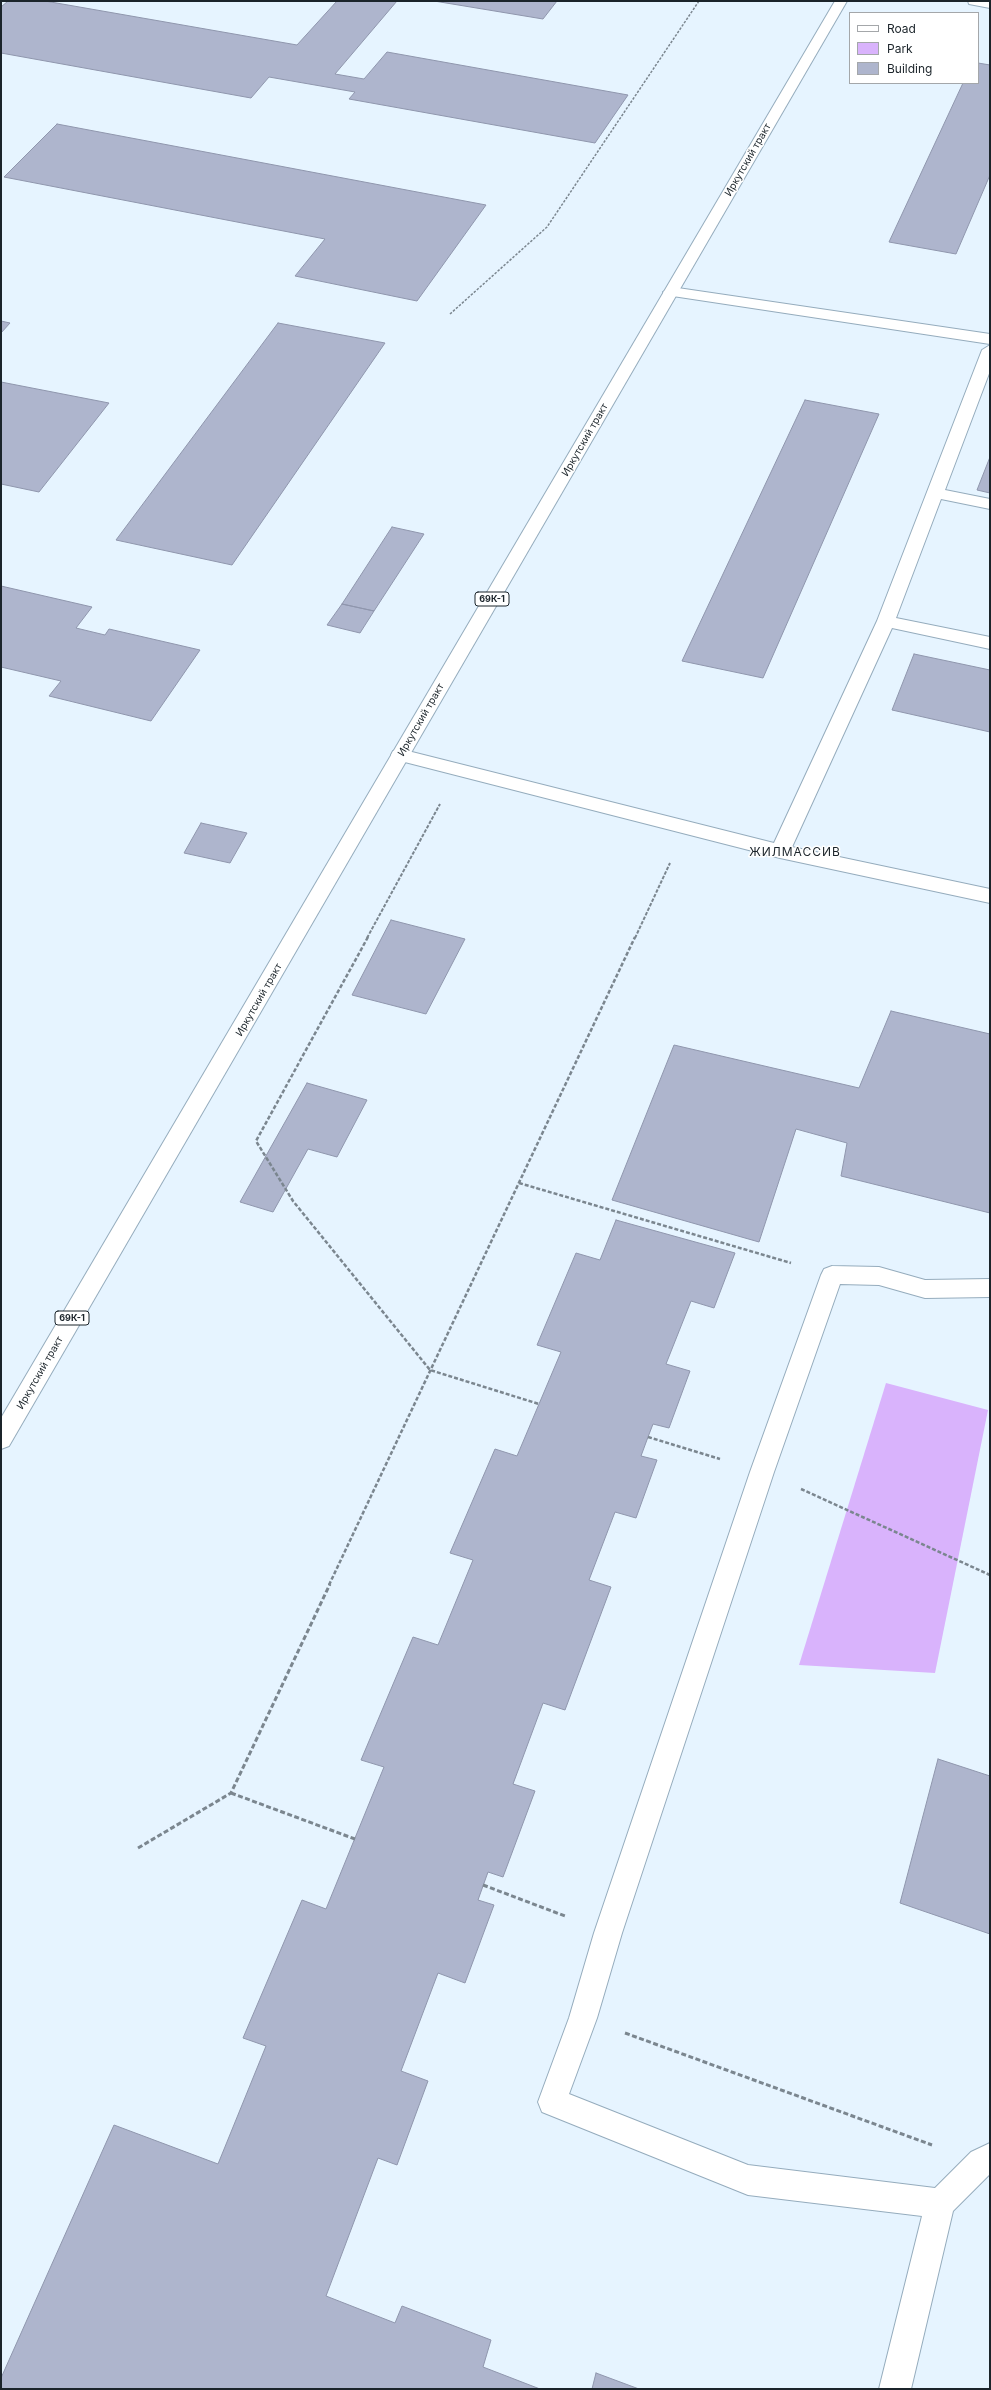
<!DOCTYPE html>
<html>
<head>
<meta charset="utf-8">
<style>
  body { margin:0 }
  #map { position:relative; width:991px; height:2390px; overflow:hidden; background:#e6f4ff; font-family:Inter,sans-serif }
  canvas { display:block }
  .frame { position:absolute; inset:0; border:2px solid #1b242a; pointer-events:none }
  .legend { position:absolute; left:849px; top:12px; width:130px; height:72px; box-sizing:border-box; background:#fff; border:1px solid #a4a7aa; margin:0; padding:5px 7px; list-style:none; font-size:12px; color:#1b242a }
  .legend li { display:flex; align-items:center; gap:8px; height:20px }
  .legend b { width:20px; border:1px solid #a4a7aa }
</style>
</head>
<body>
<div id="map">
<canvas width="991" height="2390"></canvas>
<div class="frame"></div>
<ul class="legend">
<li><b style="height:5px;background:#fff"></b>Road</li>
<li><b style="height:11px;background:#d9b3fc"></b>Park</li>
<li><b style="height:11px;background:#aeb5cd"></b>Building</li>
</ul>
</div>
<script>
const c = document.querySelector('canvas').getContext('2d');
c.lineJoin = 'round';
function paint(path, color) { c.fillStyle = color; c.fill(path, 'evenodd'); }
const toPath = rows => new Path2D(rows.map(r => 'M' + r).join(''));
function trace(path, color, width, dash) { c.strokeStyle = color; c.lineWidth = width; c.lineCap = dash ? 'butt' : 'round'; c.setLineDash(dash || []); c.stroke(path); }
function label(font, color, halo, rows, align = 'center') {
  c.font = font + ' Inter,sans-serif'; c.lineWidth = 3; c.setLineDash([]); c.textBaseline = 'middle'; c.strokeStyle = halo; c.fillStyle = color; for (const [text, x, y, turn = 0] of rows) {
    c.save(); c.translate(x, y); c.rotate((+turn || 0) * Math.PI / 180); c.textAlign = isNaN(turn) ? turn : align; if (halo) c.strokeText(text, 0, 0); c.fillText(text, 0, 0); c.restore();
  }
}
paint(toPath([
  [886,1383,988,1410,935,1673,799,1665]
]), '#d9b3fc');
const building = toPath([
  [8,1,45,1,297,45,337,1,397,1,335,74,364,79,387,52,628,95,595,143,349,99,355,92,269,77,251,98,1,53,1,7,8,1],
  [434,1,557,1,543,19,434,1],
  [978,63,990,65,990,175,956,254,889,242,963,83,978,83,978,63],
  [57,124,486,205,417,301,295,276,325,239,4,177,57,124],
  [1,321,10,323,1,333,1,321],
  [278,323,385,343,232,565,116,540,278,323],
  [1,382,109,403,39,492,1,484,1,382],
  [805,400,879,414,763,678,682,661,805,400],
  [990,457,990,493,977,490,990,457],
  [392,527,424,534,374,611,342,604,392,527],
  [1,586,92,607,76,628,105,635,109,629,200,650,151,721,49,696,61,681,1,667,1,586],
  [342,604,374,611,360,633,327,625,342,604],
  [914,654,990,670,990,732,892,710,914,654],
  [201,823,247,833,230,863,184,853,201,823],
  [391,920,465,939,426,1014,352,995,391,920],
  [891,1011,990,1034,990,1213,841,1176,847,1143,796,1129,759,1242,612,1200,674,1045,859,1088,891,1011],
  [307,1083,367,1100,337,1157,308,1149,273,1212,240,1202,307,1083],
  [616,1220,735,1253,714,1308,691,1301,666,1364,690,1371,669,1428,653,1424,648,1437,641,1456,657,1460,636,1518,615,1512,589,1580,611,1587,565,1710,543,1703,513,1784,535,1791,503,1877,488,1872,478,1900,494,1905,465,1983,438,1973,401,2071,428,2081,397,2165,378,2158,326,2296,395,2323,402,2306,491,2340,483,2367,540,2389,1,2389,1,2378,114,2125,218,2164,266,2046,243,2038,302,1900,326,1909,384,1767,361,1760,413,1637,438,1645,473,1560,450,1553,495,1449,517,1456,561,1352,537,1345,576,1253,600,1260,616,1220],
  [938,1759,990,1776,990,1934,900,1903,938,1759],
  [596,2373,639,2389,592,2389,596,2373]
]);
paint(building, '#aeb5cd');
trace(building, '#8f96ad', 1);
const minor = toPath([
  [968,1,990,1,990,8,969,4,968,1],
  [671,287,990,334,990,344,666,295,663,292,671,287],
  [990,345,990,371,945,490,990,499,990,509,941,499,896,618,990,637,990,649,892,628,792,847,990,889,990,903,780,858,393,759,391,755,393,751,400,749,774,843,877,621,982,350,990,345],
  [832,1266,879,1267,925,1280,990,1279,990,1297,925,1298,879,1285,840,1284,774,1472,622,1933,597,2018,569,2094,748,2165,935,2188,971,2152,990,2143,990,2174,953,2211,911,2389,879,2389,922,2216,748,2195,542,2112,538,2102,569,2018,594,1933,750,1472,821,1275,824,1269,832,1266]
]);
const major = toPath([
  [835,1,847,1,9,1446,1,1449,1,1418,835,1]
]);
trace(minor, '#95acbd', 2);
trace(major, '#95acbd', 2);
trace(toPath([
  [450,314,547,227,699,1]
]), '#7b868f', 1.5, [2.5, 1.5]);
trace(toPath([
  [367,938,440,804],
  [635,938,670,863]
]), '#7b868f', 2, [3.5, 1.5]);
trace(toPath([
  [368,937,256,1141,293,1201,430,1370,539,1404],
  [519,1183,791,1263],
  [648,1437,720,1459],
  [801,1489,990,1575],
  [329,1585,635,937]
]), '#7b868f', 2.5, [4, 2]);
trace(toPath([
  [231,1793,355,1839],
  [138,1848,231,1793,330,1584],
  [483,1885,565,1916],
  [625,2033,932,2145]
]), '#7b868f', 3, [5, 2.5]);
paint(minor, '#fff');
paint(major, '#fff');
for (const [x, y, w] of [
  [492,599,34],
  [72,1318,34]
]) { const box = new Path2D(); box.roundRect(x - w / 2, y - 7, w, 14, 3); c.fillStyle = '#fff'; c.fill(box); trace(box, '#1b242a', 1); }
label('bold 9px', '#1b242a', null, [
  ["69К-1",492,599],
  ["69К-1",72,1318]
]);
label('10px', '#1b242a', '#fff', [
  ["Иркутский тракт",748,160,-60],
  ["Иркутский тракт",585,440,-60],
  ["Иркутский тракт",421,720,-60],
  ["Иркутский тракт",259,1000,-60],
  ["Иркутский тракт",40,1373,-60]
]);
c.letterSpacing = '1px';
label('12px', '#1b242a', '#fff', [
  ["ЖИЛМАССИВ",795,852]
]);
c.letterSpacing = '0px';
</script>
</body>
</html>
